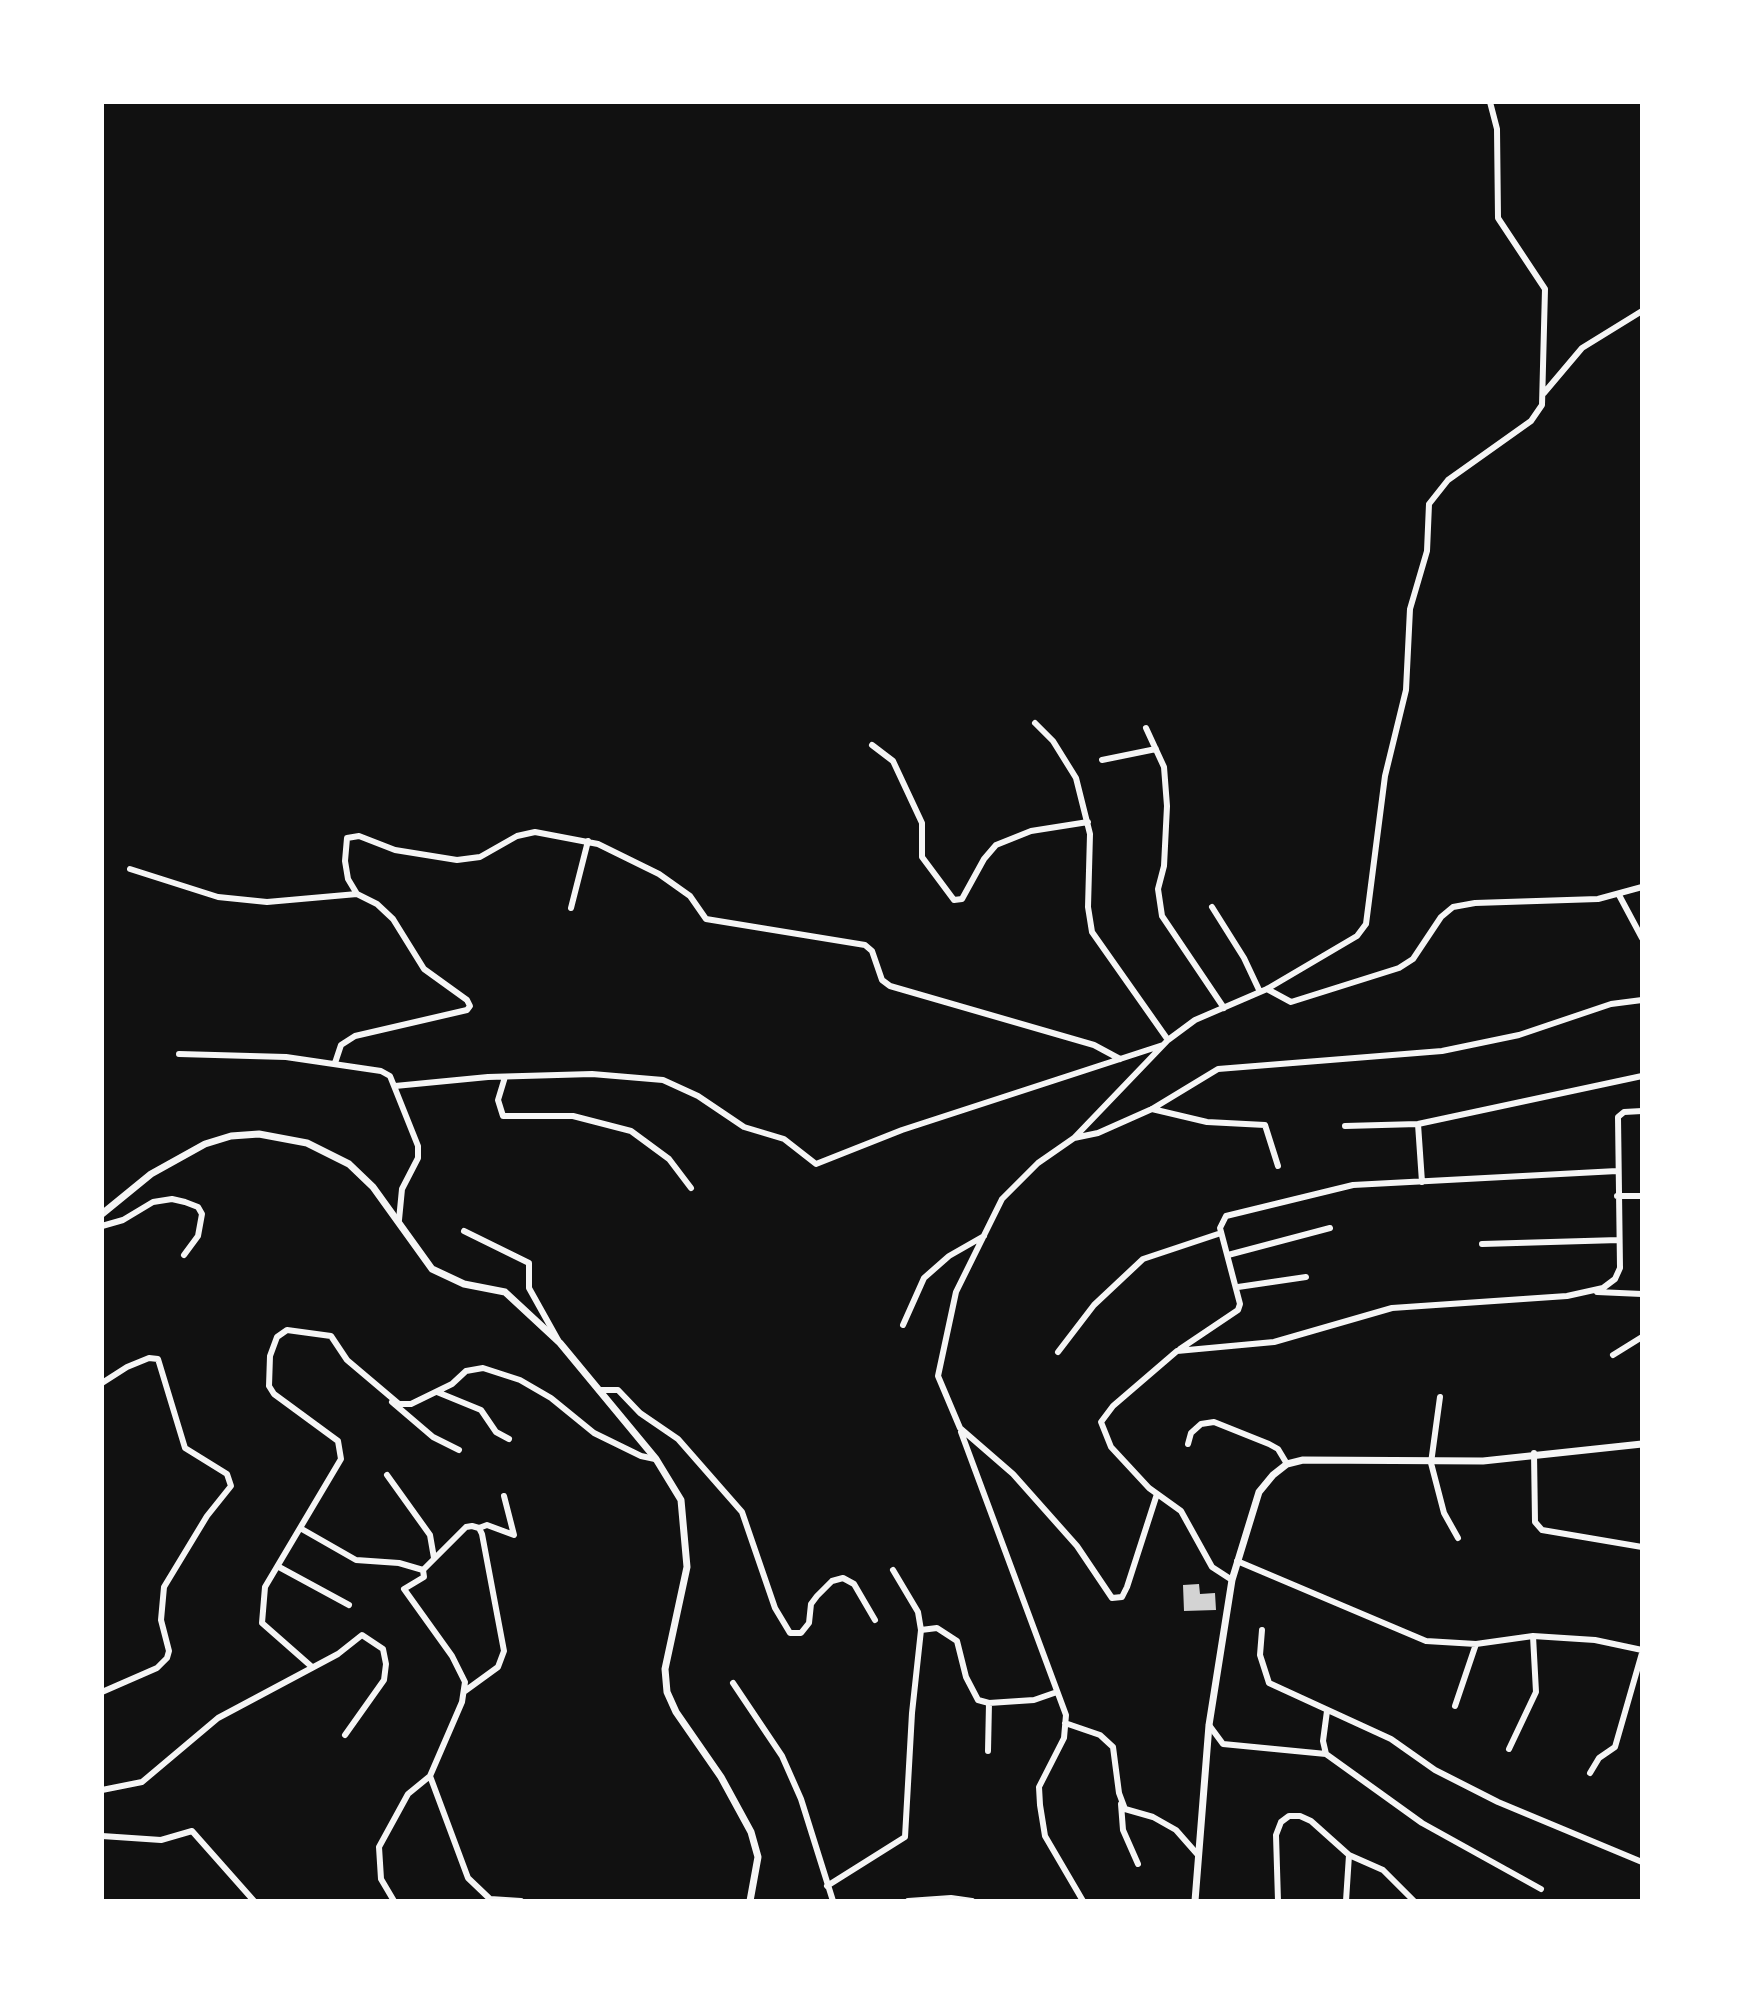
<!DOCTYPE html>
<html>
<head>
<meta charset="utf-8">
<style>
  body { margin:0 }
  #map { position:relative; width:1744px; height:2003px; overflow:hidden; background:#111; font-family:"DejaVu Sans",sans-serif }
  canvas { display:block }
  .frame { position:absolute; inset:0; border:104px solid #fff; pointer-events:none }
</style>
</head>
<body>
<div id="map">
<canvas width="1744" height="2003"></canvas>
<div class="frame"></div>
</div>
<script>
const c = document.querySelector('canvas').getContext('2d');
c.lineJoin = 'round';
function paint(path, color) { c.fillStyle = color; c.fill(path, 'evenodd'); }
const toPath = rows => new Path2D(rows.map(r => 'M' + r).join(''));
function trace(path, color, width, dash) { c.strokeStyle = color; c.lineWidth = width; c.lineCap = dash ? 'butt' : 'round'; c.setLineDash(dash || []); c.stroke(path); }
paint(toPath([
  [1199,1584,1200,1594,1215,1593,1216,1610,1184,1611,1183,1585]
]), '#d3d3d3');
trace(toPath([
  [1544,393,1582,348,1642,311],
  [1035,723,1053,741,1076,778,1090,834,1088,907,1092,932,1168,1040],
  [1146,728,1164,767,1167,806,1164,866,1158,889,1162,916,1224,1008],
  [872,745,893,761,922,823,922,857,954,900,962,899,984,859,996,845,1031,831,1088,822],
  [1102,760,1156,749],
  [130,869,218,897,267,902,357,894],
  [1619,895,1642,938],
  [1212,907,1244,958,1260,992],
  [571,908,588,841],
  [1267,989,1291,1002,1399,968,1413,959,1441,917,1453,907,1475,903,1598,899,1642,887],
  [179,1054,286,1057,381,1071,390,1076,418,1146,418,1158,402,1189,399,1220],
  [335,1063,341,1045,355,1036,467,1010,470,1006,467,1000,424,969,393,919,377,904,357,894,348,879,345,861,347,838,359,836,395,850,457,860,480,857,517,836,535,832,598,844,659,874,690,896,706,919,865,945,872,951,882,980,890,986,1094,1045,1120,1059],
  [505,1077,498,1100,503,1116,573,1116,631,1131,669,1159,691,1188],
  [395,1086,488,1077,592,1074,663,1080,698,1096,744,1127,784,1139,816,1164,902,1130,1163,1045],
  [1152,1109,1207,1122,1265,1125,1278,1166],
  [1418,1124,1422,1182],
  [1345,1126,1418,1124,1642,1076],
  [1074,1138,1098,1133,1152,1109,1218,1069,1442,1051,1519,1035,1611,1004,1642,1000],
  [1617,1196,1642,1196],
  [102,1226,123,1220,153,1202,172,1199,185,1202,198,1207,202,1214,198,1236,184,1255],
  [464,1231,529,1263,529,1288,558,1340],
  [1482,1244,1619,1240],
  [1228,1255,1330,1228],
  [1238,1287,1306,1277],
  [1597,1292,1642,1294],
  [903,1325,924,1278,949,1256,984,1236],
  [1180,1349,1238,1310,1240,1304,1220,1228,1226,1216,1353,1185,1617,1171],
  [1058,1352,1094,1305,1143,1259,1221,1233],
  [1613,1355,1642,1337],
  [102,1383,127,1367,149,1358,158,1359,185,1448,227,1474,231,1486,207,1516,164,1587,161,1620,169,1651,167,1658,157,1668,102,1692],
  [599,1390,618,1390,640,1413,678,1439,742,1512,775,1608,790,1633,801,1633,809,1623,811,1604,817,1596,832,1581,843,1578,854,1584,875,1620],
  [437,1392,481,1410,496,1432,509,1439],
  [1440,1397,1431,1463,1444,1513,1458,1538],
  [392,1402,433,1437,459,1450],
  [961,1432,1066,1715,1064,1738,1039,1787,1040,1805,1045,1836,1083,1901],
  [1188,1444,1191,1433,1201,1424,1214,1422,1269,1444,1278,1449,1287,1464],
  [1534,1453,1535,1522,1542,1530,1642,1547],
  [387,1475,430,1535,434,1558],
  [1157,1494,1127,1587,1122,1597,1112,1598,1077,1546,1013,1474,960,1428,938,1376,956,1292,1002,1199,1038,1163,1074,1138,1168,1040,1195,1020,1267,989,1357,936,1366,924,1385,776,1406,690,1410,609,1427,551,1429,504,1448,480,1531,421,1542,405,1545,289,1498,218,1497,129,1490,102],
  [300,1528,356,1560,399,1563,423,1570],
  [479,1528,487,1525,514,1535,504,1496],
  [1237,1561,1426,1641,1476,1644,1533,1636,1595,1640,1642,1650],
  [279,1567,349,1605],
  [893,1570,918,1612,921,1630],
  [1232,1580,1212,1567,1181,1511,1149,1488,1111,1447,1101,1422,1113,1406,1177,1351,1274,1342,1392,1308,1567,1296,1603,1288,1615,1279,1620,1268,1618,1117,1624,1112,1642,1111],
  [1262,1630,1260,1655,1269,1683,1391,1739,1435,1770,1498,1802,1642,1862],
  [312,1667,262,1623,265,1587,341,1459,338,1441,274,1394,269,1386,270,1356,277,1337,287,1330,331,1336,347,1360,399,1404,411,1404,452,1384,466,1371,483,1368,520,1380,551,1398,594,1433,641,1456,655,1459],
  [733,1683,782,1756,801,1799,833,1901],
  [465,1691,498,1667,504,1651,482,1534,479,1528,472,1526,466,1527,423,1570,424,1577,404,1589,452,1656,465,1682,462,1702,430,1776,468,1878,490,1899,521,1901],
  [1455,1706,1476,1644],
  [1065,1723,1100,1735,1113,1747,1119,1793,1125,1809,1153,1817,1176,1830,1198,1855],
  [1209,1725,1223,1744,1326,1754,1422,1823,1541,1889],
  [1509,1749,1536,1692,1533,1636],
  [988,1751,989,1703],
  [1326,1754,1323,1741,1327,1711],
  [1590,1773,1599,1758,1615,1747,1642,1653],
  [102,1790,142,1782,218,1718,338,1654,362,1635,383,1649,386,1664,384,1680,345,1735],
  [1121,1804,1123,1830,1138,1864],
  [102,1836,161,1840,192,1831,254,1901],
  [827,1886,905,1837,912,1713,921,1630,937,1628,957,1641,966,1677,978,1700,989,1703,1034,1700,1057,1692],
  [394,1901,381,1879,379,1847,408,1794,430,1776],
  [908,1901,951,1898,972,1901],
  [1278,1901,1276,1835,1281,1822,1289,1816,1300,1816,1311,1821,1349,1855,1383,1870,1414,1901],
  [1346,1901,1349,1855]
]), '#f5f5f5', 6);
trace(toPath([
  [102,1214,151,1174,205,1144,231,1136,259,1134,307,1143,349,1164,373,1187,432,1269,464,1284,505,1292,560,1343,656,1459,681,1500,687,1567,665,1669,667,1692,676,1712,721,1777,751,1832,758,1857,750,1901],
  [1195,1901,1209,1725,1232,1580,1259,1492,1273,1475,1287,1464,1303,1460,1483,1461,1642,1444]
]), '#f5f5f5', 7);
</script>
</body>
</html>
